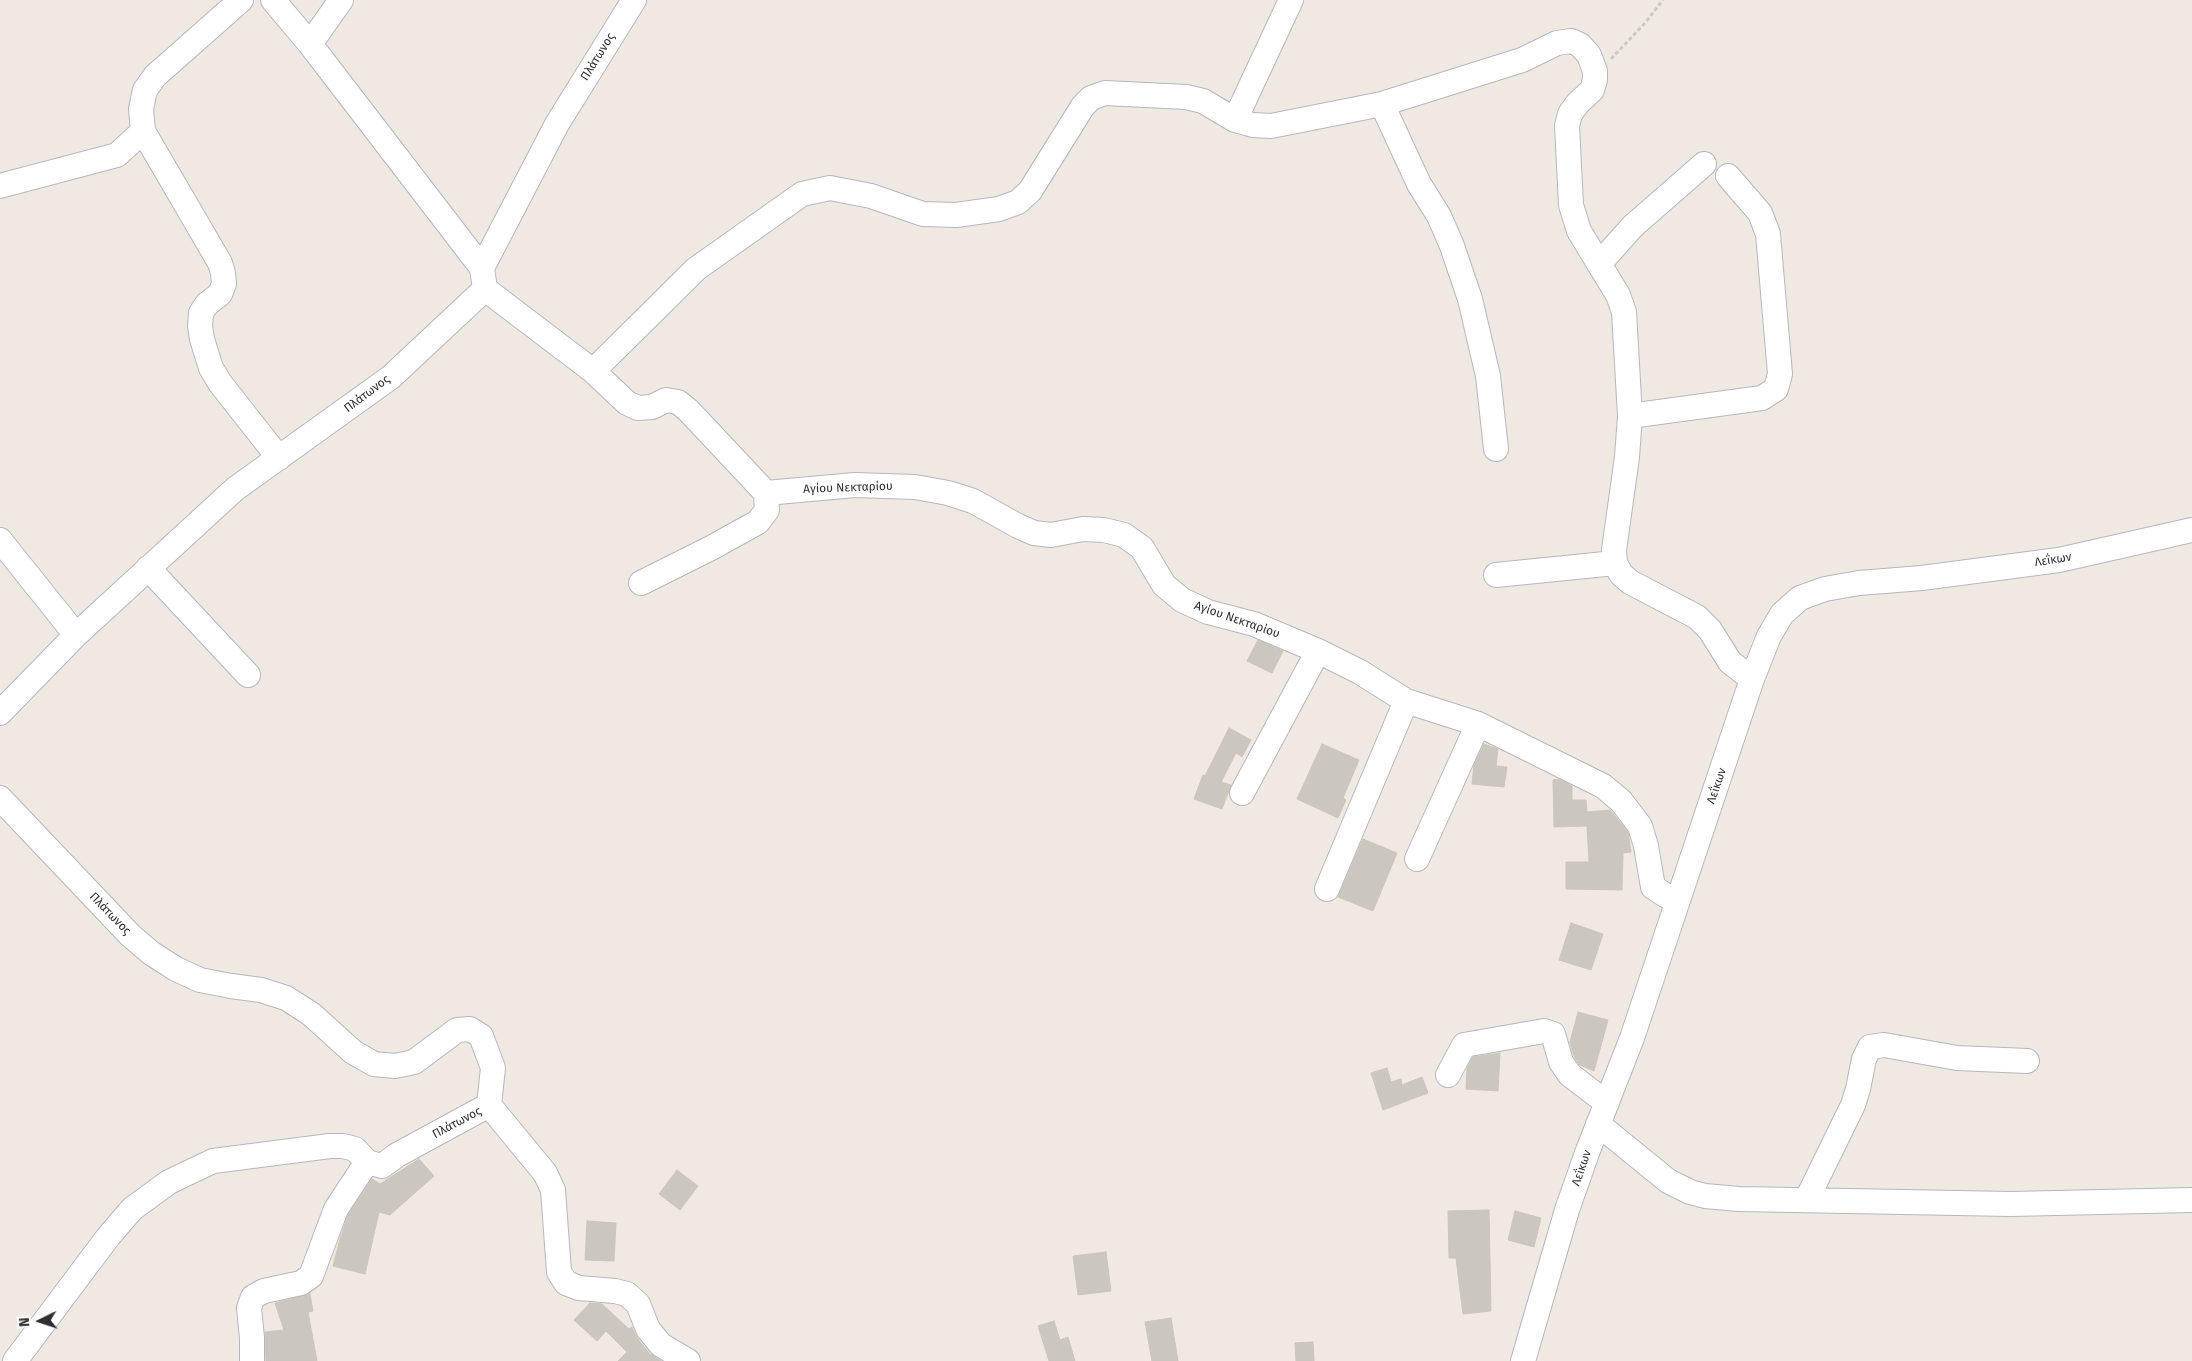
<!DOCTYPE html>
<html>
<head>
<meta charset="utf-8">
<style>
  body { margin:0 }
  #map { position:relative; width:2192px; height:1361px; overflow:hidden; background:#efe9e1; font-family:"Fira Sans",sans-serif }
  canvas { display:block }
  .north { position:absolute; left:15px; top:1296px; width:50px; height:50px; -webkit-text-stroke:4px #fff; paint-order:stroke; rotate:266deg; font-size:14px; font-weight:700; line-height:20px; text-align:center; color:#2e2e2e }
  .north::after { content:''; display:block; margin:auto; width:18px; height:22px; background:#2e2e2e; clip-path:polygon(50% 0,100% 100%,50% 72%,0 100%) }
</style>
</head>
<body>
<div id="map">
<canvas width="2192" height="1361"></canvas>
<div class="north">N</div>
</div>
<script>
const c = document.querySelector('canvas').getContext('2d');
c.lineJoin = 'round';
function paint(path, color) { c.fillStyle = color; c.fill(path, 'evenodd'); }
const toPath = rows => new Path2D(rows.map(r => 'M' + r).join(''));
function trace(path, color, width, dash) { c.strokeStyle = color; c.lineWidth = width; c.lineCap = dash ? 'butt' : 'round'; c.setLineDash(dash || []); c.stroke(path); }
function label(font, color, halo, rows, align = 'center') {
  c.font = font + ' "Fira Sans",sans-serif'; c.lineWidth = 4; c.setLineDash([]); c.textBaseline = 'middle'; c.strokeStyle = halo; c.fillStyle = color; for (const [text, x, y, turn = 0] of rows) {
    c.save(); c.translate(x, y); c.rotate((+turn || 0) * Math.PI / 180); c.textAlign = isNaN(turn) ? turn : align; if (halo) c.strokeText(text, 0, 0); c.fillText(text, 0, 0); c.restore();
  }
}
const building = toPath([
  [1258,640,1283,651,1272,673,1247,661,1258,640],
  [1229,728,1251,740,1242,757,1236,753,1221,782,1231,785,1222,809,1194,799,1203,775,1205,776,1229,728],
  [1322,744,1359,760,1343,798,1346,800,1338,818,1297,799,1322,744],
  [1484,744,1498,749,1496,766,1507,767,1504,787,1472,784,1474,765,1484,744],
  [1559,779,1572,786,1572,800,1586,800,1587,812,1610,810,1628,832,1631,852,1623,853,1622,890,1566,889,1566,862,1589,862,1587,826,1554,827,1553,780,1559,779],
  [1363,839,1397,853,1373,911,1338,897,1363,839],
  [1571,923,1603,934,1591,970,1559,960,1571,923],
  [1578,1012,1608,1020,1594,1071,1580,1065,1574,1056,1570,1042,1578,1012],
  [1500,1053,1498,1091,1466,1089,1467,1068,1473,1057,1500,1053],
  [1387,1068,1391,1082,1401,1079,1402,1085,1422,1077,1428,1093,1383,1110,1371,1073,1387,1068],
  [419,1159,434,1176,390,1215,379,1212,365,1274,333,1266,340,1239,348,1215,372,1179,380,1184,419,1159],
  [677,1170,698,1186,680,1210,659,1194,677,1170],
  [1489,1210,1491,1311,1463,1314,1456,1258,1449,1258,1448,1211,1489,1210],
  [1515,1211,1541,1218,1534,1247,1508,1240,1515,1211],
  [587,1221,616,1223,614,1261,585,1260,587,1221],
  [1106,1252,1111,1291,1078,1295,1073,1256,1106,1252],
  [310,1294,313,1311,308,1312,317,1361,266,1361,265,1332,284,1330,275,1303,310,1294],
  [590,1303,602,1304,629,1329,632,1327,637,1338,650,1354,661,1361,618,1361,627,1352,606,1331,597,1341,574,1320,590,1303],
  [1171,1318,1178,1361,1152,1361,1145,1322,1171,1318],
  [1054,1321,1060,1340,1068,1337,1075,1361,1049,1361,1038,1326,1054,1321],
  [1313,1342,1314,1361,1296,1361,1295,1343,1313,1342]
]);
paint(building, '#cbc7bf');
trace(building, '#cbc5ba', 1);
const minor = toPath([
  [241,0,155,76,145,90,141,109,143,131,220,263,223,273,224,284,220,294,207,304,201,313,200,326,202,339,211,368,220,383,279,458],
  [273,0,310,44,482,268],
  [310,44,341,0],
  [1382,104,1419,184,1439,216,1452,246,1470,299,1488,376,1496,449],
  [1235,120,1291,0],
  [0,186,117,155,143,131],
  [1599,264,1633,226,1704,164],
  [485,289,593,371,627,403,638,408,652,407,666,400,678,402,688,410,766,493,855,485,915,487,948,493,973,501,1018,526,1034,533,1051,535,1083,529,1104,530,1124,535,1142,548,1164,585,1182,600,1208,612,1254,624,1318,651,1360,672,1406,701,1478,724,1603,786,1621,801,1640,826,1646,846,1653,887,1665,895,1678,899],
  [593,371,696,269,802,194,830,188,871,196,923,214,956,215,999,209,1018,202,1030,191,1083,106,1091,98,1105,93,1186,97,1203,101,1235,120,1253,125,1271,126,1382,104,1522,60,1557,43,1571,41,1580,45,1589,55,1595,71,1595,80,1592,90,1577,104,1570,114,1567,126,1571,205,1579,231,1618,295,1624,312,1630,416,1627,457,1614,550,1615,563,1621,574,1630,582,1697,617,1710,630,1730,662,1752,679],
  [1630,416,1762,398,1776,389,1780,374,1768,234,1760,213,1728,176],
  [0,540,76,635],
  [148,568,248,675],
  [1496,575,1615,563],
  [641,583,711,548,758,522,767,510,766,493],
  [0,713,76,635,235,489,391,377,485,289,482,268,557,124,634,0],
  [1242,793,1318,651],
  [0,798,130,935,151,953,176,969,200,980,231,986,261,990,286,998,311,1014,353,1052,374,1064,395,1066,414,1062,457,1030,470,1029,481,1036,493,1068,489,1105,397,1155,382,1166,367,1162,355,1149,343,1146,330,1146,213,1161,169,1182,132,1209,108,1237,15,1361],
  [1417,859,1478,724],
  [1327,889,1406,701],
  [1448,1075,1464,1045,1544,1031,1553,1034,1561,1062,1570,1075,1607,1103],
  [489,1105,545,1173,553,1190,559,1272,566,1283,579,1288,615,1291,627,1294,638,1304,648,1329,661,1345,688,1361],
  [1598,1124,1668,1181,1690,1192,1705,1196,1739,1199,2011,1204,2192,1200],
  [1807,1199,1853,1105,1858,1089,1864,1059,1870,1047,1884,1045,1957,1058,2027,1061],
  [252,1361,252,1338,249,1308,253,1297,264,1291,301,1283,311,1276,336,1209,367,1162],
  [1523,1361,1567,1210,1587,1153,1632,1038,1752,679,1769,636,1782,614,1800,598,1825,589,1859,583,1922,578,2059,560,2192,530]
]);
trace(minor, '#b4b7c1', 26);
trace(toPath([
  [1611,59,1645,23,1663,0]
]), '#c9c9c9', 3, [4, 2.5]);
trace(minor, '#fff', 24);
label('12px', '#2e2e2e', '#fff', [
  ["Πλάτωνος",598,57,-58],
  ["Πλάτωνος",367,394,-37],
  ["Αγίου Νεκταρίου",848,488,-2],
  ["Λεΐκων",2053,560,-9],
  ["Αγίου Νεκταρίου",1237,620,19],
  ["Λεΐκων",1717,786,-71],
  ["Πλάτωνος",110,914,46],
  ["Πλάτωνος",457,1123,-28],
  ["Λεΐκων",1582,1168,-71]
]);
</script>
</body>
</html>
